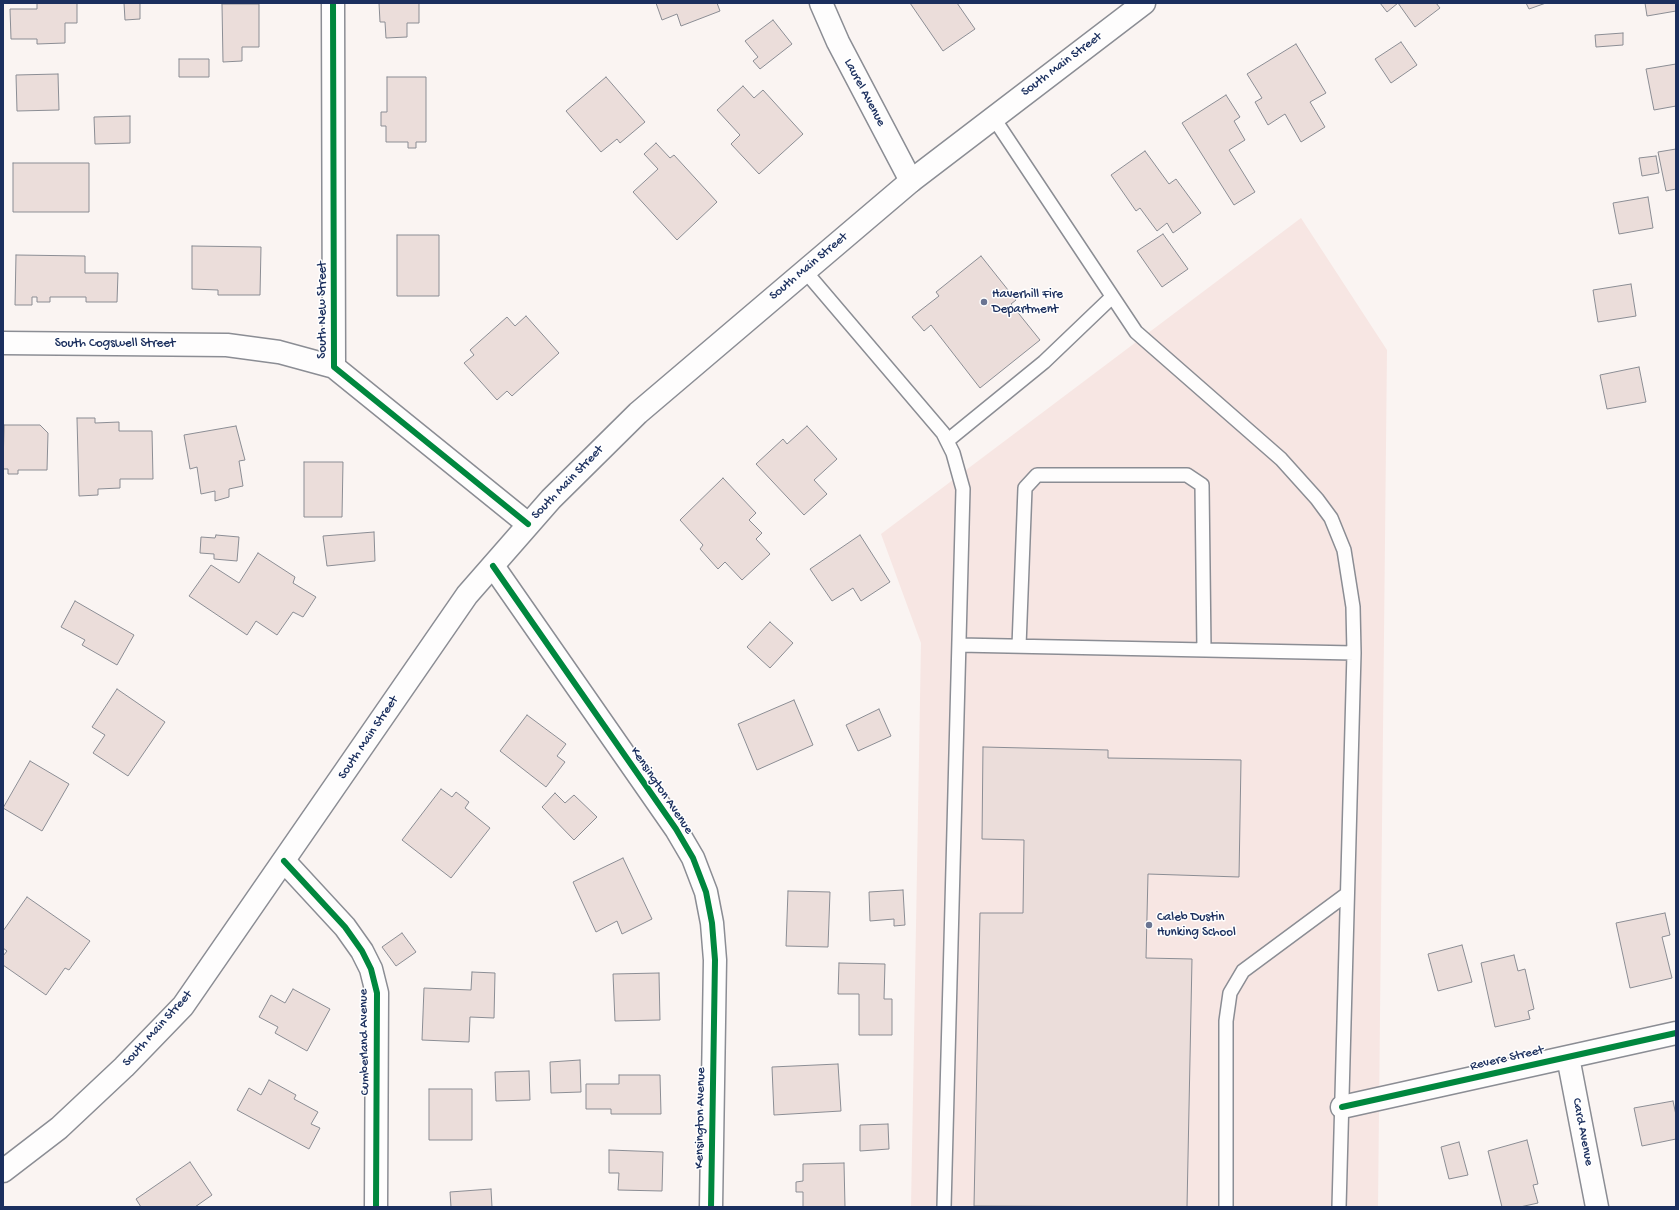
<!DOCTYPE html>
<html>
<head>
<meta charset="utf-8">
<style>
  body { margin:0 }
  #map { position:relative; width:1679px; height:1210px; overflow:hidden; background:#faf4f2; font-family:"Gochi Hand",sans-serif }
  canvas { display:block }
  .frame { position:absolute; inset:0; border:4px solid #1b2f5e; pointer-events:none }
</style>
</head>
<body>
<div id="map">
<canvas width="1679" height="1210"></canvas>
<div class="frame"></div>
</div>
<script>
const c = document.querySelector('canvas').getContext('2d');
c.lineJoin = 'round';
function paint(path, color) { c.fillStyle = color; c.fill(path, 'evenodd'); }
const toPath = rows => new Path2D(rows.map(r => 'M' + r).join(''));
function trace(path, color, width, dash) { c.strokeStyle = color; c.lineWidth = width; c.lineCap = dash ? 'butt' : 'round'; c.setLineDash(dash || []); c.stroke(path); }
function label(font, color, halo, rows, align = 'center') {
  c.font = font + ' "Gochi Hand",sans-serif'; c.lineWidth = 3; c.setLineDash([]); c.textBaseline = 'middle'; c.strokeStyle = halo; c.fillStyle = color; for (const [text, x, y, turn = 0] of rows) {
    c.save(); c.translate(x, y); c.rotate((+turn || 0) * Math.PI / 180); c.textAlign = isNaN(turn) ? turn : align; if (halo) c.strokeText(text, 0, 0); c.fillText(text, 0, 0); c.restore();
  }
}
paint(toPath([
  [1301,218,1387,350,1378,1207,911,1207,921,643,881,534]
]), '#f7e6e3');
const building = toPath([
  [37,3,77,3,77,23,65,23,65,43,37,44,37,39,11,39,10,9,37,9,37,3],
  [124,3,140,3,140,19,125,20,124,3],
  [379,3,419,3,419,23,407,23,407,37,386,38,385,22,380,22,379,3],
  [656,3,717,3,720,11,681,26,677,14,662,20,656,3],
  [910,3,957,3,975,29,943,51,910,3],
  [1380,3,1436,3,1440,8,1415,27,1398,3,1387,12,1380,3],
  [1526,3,1546,3,1529,9,1526,3],
  [1645,3,1676,3,1676,11,1647,16,1645,3],
  [222,4,259,4,259,47,242,47,242,61,223,62,222,4],
  [773,20,792,44,760,69,753,61,758,57,745,41,773,20],
  [1623,33,1623,45,1596,47,1595,35,1623,33],
  [1401,42,1417,65,1391,83,1375,59,1401,42],
  [1296,44,1326,93,1310,102,1325,127,1301,142,1285,114,1268,125,1255,102,1262,98,1247,74,1296,44],
  [179,59,209,59,209,77,179,77,179,59],
  [1676,64,1676,106,1654,110,1646,69,1676,64],
  [58,74,59,110,17,111,16,75,58,74],
  [387,77,426,77,426,142,416,142,416,148,408,148,408,142,386,142,386,126,381,126,381,112,387,112,387,77],
  [606,77,645,122,620,143,617,139,601,152,566,111,606,77],
  [743,86,754,98,763,90,803,134,759,174,731,144,740,135,717,110,743,86],
  [1226,95,1240,117,1234,121,1245,140,1229,150,1255,192,1234,205,1182,123,1226,95],
  [130,116,130,143,95,144,94,117,130,116],
  [656,143,670,158,674,155,717,202,677,240,633,192,658,169,644,154,656,143],
  [1676,149,1676,189,1666,191,1658,152,1676,149],
  [1145,151,1169,184,1176,179,1201,213,1173,233,1167,223,1157,231,1140,208,1136,211,1111,175,1145,151],
  [1656,156,1659,173,1642,176,1639,158,1656,156],
  [13,163,89,163,89,212,13,212,13,163],
  [1648,197,1653,228,1619,234,1613,203,1648,197],
  [1163,234,1188,269,1162,287,1137,251,1163,234],
  [397,235,439,235,439,296,397,296,397,235],
  [192,246,261,247,260,295,218,295,218,290,192,289,192,246],
  [16,255,85,256,85,273,118,273,117,302,86,302,86,297,50,297,50,302,37,302,37,297,32,297,32,305,15,305,16,255],
  [981,256,1016,300,1011,304,1040,340,980,388,931,325,924,331,912,317,939,296,936,292,981,256],
  [1631,284,1636,316,1598,322,1593,290,1631,284],
  [526,316,559,353,512,396,507,391,497,400,464,363,474,355,470,350,507,317,515,326,526,316],
  [1639,367,1646,402,1607,409,1600,375,1639,367],
  [77,418,95,418,95,423,119,422,119,431,152,431,153,479,120,479,120,488,98,489,98,495,79,496,77,418],
  [4,425,40,425,48,433,47,470,18,470,18,474,8,474,8,469,3,469,4,425],
  [236,426,245,460,239,461,243,486,229,489,229,497,215,501,215,491,201,494,197,467,190,469,184,435,236,426],
  [807,426,837,459,814,480,827,494,804,515,756,464,783,439,787,444,807,426],
  [304,462,343,462,342,517,304,517,304,462],
  [723,478,756,513,749,520,762,533,756,539,770,554,742,580,725,562,718,569,700,549,703,545,680,520,723,478],
  [374,532,375,561,327,566,323,536,374,532],
  [216,535,239,537,237,561,214,559,214,554,200,553,201,537,215,538,216,535],
  [860,535,890,582,861,601,853,588,832,601,810,569,860,535],
  [258,553,295,577,293,583,316,597,303,617,293,612,277,635,256,621,247,635,189,596,211,565,239,583,258,553],
  [75,601,134,635,117,665,82,645,85,640,61,627,75,601],
  [770,622,793,643,770,668,747,647,770,622],
  [117,689,165,722,128,776,93,753,105,735,92,727,117,689],
  [794,700,813,745,757,770,738,724,794,700],
  [879,709,891,736,858,751,846,725,879,709],
  [527,715,566,744,557,756,565,762,546,787,500,751,527,715],
  [983,747,1108,750,1108,758,1241,760,1239,877,1148,874,1146,958,1192,959,1187,1207,974,1206,980,913,1023,913,1024,840,982,839,983,747],
  [30,761,69,784,42,831,3,808,30,761],
  [441,789,452,797,456,792,469,802,465,808,490,828,451,878,402,840,441,789],
  [555,793,565,803,574,795,597,817,574,840,542,807,555,793],
  [623,858,652,919,622,934,617,921,596,932,573,882,623,858],
  [903,890,905,925,894,926,894,919,870,921,869,892,903,890],
  [788,891,830,892,828,947,786,946,788,891],
  [27,897,90,941,69,970,65,968,46,995,3,965,3,956,7,951,3,948,3,931,27,897],
  [1665,913,1670,935,1662,937,1672,978,1630,988,1616,923,1665,913],
  [402,933,416,952,396,966,382,947,402,933],
  [1462,945,1472,982,1438,991,1428,954,1462,945],
  [1514,955,1518,971,1525,969,1534,1009,1528,1011,1530,1019,1495,1027,1481,963,1514,955],
  [839,963,885,964,884,999,892,999,892,1035,859,1035,859,994,838,994,839,963],
  [472,972,495,973,494,1018,470,1017,469,1042,422,1040,424,988,471,990,472,972],
  [659,973,660,1020,615,1021,613,974,659,973],
  [293,989,330,1009,307,1051,275,1033,278,1027,259,1017,271,995,285,1003,293,989],
  [580,1060,581,1092,551,1093,550,1062,580,1060],
  [838,1064,841,1111,774,1115,772,1067,838,1064],
  [529,1071,530,1100,496,1101,495,1072,529,1071],
  [619,1075,660,1075,661,1114,611,1114,611,1109,586,1109,586,1084,619,1084,619,1075],
  [269,1080,296,1095,294,1099,318,1112,311,1124,320,1128,309,1149,237,1110,249,1088,261,1095,269,1080],
  [429,1089,472,1089,472,1140,429,1140,429,1089],
  [1673,1101,1676,1115,1676,1139,1642,1146,1634,1108,1673,1101],
  [888,1124,889,1149,860,1151,860,1125,888,1124],
  [1527,1140,1538,1184,1533,1185,1538,1203,1520,1207,1502,1207,1488,1151,1527,1140],
  [1459,1142,1468,1175,1449,1179,1441,1147,1459,1142],
  [609,1150,663,1152,662,1191,618,1190,619,1173,609,1173,609,1150],
  [190,1162,212,1195,195,1207,141,1207,136,1199,190,1162],
  [844,1163,845,1207,803,1207,803,1192,796,1192,796,1182,803,1181,803,1164,844,1163],
  [491,1189,492,1207,451,1207,450,1192,491,1189]
]);
paint(building, '#ebddda');
trace(building, '#8b8d94', 1);
const service = toPath([
  [993,117,1136,332,1281,459,1317,499,1331,518,1344,550,1353,607,1354,653,1339,1207],
  [805,271,943,433,953,453,963,489,944,1207],
  [947,441,1044,362,1112,297],
  [959,645,1354,653],
  [1019,646,1025,488,1037,475,1187,475,1202,485,1204,650],
  [1226,1207,1226,1021,1230,993,1243,971,1347,894]
]);
const minor = toPath([
  [333,3,334,367,528,524],
  [3,343,227,345,279,352,334,367],
  [493,566,676,829,693,858,706,892,712,923,715,960,711,1207],
  [284,861,345,927,362,951,371,969,377,993,376,1207],
  [1568,1057,1597,1207],
  [1342,1107,1676,1033]
]);
const secondary = toPath([
  [821,3,838,42,911,181]
]);
const primary = toPath([
  [3,1171,59,1128,124,1067,183,1006,467,595,551,499,638,413,911,181,1144,3]
]);
trace(service, '#8b8d94', 16);
trace(minor, '#8b8d94', 25);
trace(secondary, '#8b8d94', 25);
trace(primary, '#8b8d94', 25);
trace(service, '#fefdfd', 13);
trace(minor, '#fefdfd', 22);
trace(secondary, '#fefdfd', 22);
trace(primary, '#fefdfd', 22);
trace(toPath([
  [333,3,334,367,528,524],
  [493,566,676,829,693,858,706,892,712,923,715,960,711,1207],
  [284,861,345,927,362,951,371,969,377,993,376,1207],
  [1342,1107,1676,1033]
]), '#00873e', 6);
for (const [x, y, r, color] of [
  [984,302,4,"#697492"],
  [1149,925,4,"#697492"]
]) { const dot = new Path2D(); dot.arc(x, y, r, 0, 2 * Math.PI); c.fillStyle = color; c.fill(dot); trace(dot, '#fff', 1.5); }
label('13px', '#1b2f5e', '#fff', [
  ["South Main Street",1062,65,-37],
  ["Laurel Avenue",864,93,62],
  ["South Main Street",809,267,-40],
  ["South New Street",323,310,-90],
  ["South Cogswell Street",115,344],
  ["South Main Street",568,483,-46],
  ["South Main Street",369,738,-56],
  ["Kensington Avenue",661,791,56],
  ["South Main Street",158,1029,-48],
  ["Cumberland Avenue",365,1042,-91],
  ["Revere Street",1507,1059,-13],
  ["Kensington Avenue",701,1118,-89],
  ["Card Avenue",1582,1132,79]
]);
label('13px', '#1b2f5e', '#fff', [
  ["Haverhill Fire",992,295],
  ["Department",992,310],
  ["Caleb Dustin",1157,918],
  ["Hunking School",1157,933]
], 'left');
</script>
</body>
</html>
